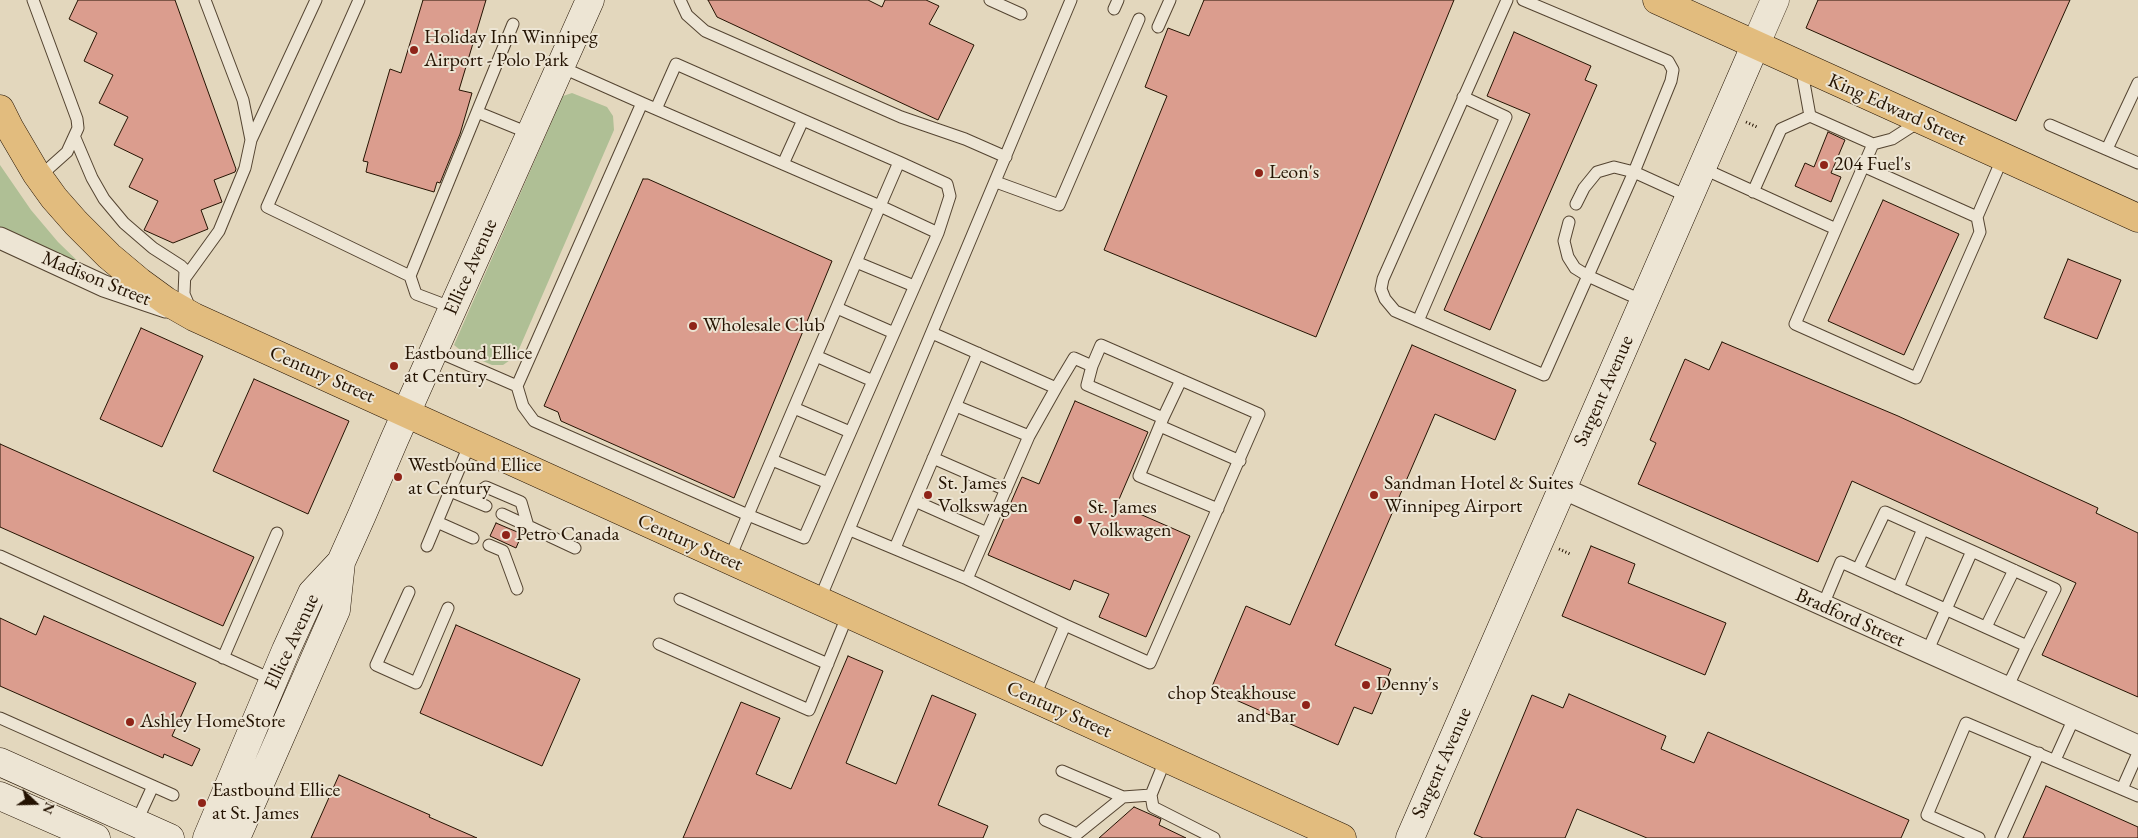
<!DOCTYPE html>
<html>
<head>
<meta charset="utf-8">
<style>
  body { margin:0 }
  #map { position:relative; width:2138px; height:838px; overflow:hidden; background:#e3d7bd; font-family:"EB Garamond",serif }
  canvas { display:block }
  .north { position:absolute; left:10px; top:778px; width:50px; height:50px; -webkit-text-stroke:4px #ede5d4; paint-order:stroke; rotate:111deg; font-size:14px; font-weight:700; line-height:20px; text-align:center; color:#241302 }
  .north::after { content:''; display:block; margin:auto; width:18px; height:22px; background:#241302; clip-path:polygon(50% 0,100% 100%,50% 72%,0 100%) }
</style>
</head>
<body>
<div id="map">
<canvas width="2138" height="838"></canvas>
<div class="north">N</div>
</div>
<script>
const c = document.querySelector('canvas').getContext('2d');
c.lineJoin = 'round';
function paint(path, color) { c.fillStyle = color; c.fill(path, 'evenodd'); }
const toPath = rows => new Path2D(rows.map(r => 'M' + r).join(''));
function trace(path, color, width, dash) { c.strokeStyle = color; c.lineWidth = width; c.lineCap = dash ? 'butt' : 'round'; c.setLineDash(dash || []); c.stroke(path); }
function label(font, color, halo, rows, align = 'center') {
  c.font = font + ' "EB Garamond",serif'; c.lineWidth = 4; c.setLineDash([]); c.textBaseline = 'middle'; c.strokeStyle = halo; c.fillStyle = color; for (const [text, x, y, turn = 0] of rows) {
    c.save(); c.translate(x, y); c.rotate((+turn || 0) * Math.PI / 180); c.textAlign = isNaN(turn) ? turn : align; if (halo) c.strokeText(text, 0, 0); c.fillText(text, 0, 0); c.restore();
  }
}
paint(toPath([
  [572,93,607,107,613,116,614,130,516,356,503,365,492,365,464,353,454,345,563,96],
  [0,165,31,210,58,242,89,272,0,233]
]), '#afbf95');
const building = toPath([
  [78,0,175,0,236,169,235,172,214,180,222,202,201,210,208,229,173,243,144,230,158,201,129,187,143,159,114,145,128,117,99,103,113,75,84,61,97,33,69,19,78,0],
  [423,0,486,0,459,90,472,93,460,134,440,183,437,182,434,192,366,172,368,162,363,161,390,69,401,73,423,0],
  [708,0,868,0,882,7,885,0,926,0,939,6,929,24,974,45,938,120,717,17,708,0],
  [1204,0,1454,0,1316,337,1104,250,1167,96,1145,87,1168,28,1189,36,1204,0],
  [1818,0,2070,0,2016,121,1806,28,1818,0],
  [1514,32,1591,66,1585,80,1597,85,1490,330,1444,310,1530,114,1487,96,1514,32],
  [1828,132,1845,140,1831,173,1841,177,1831,202,1795,186,1805,163,1814,167,1828,132],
  [643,179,648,179,832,261,734,498,561,421,558,412,544,406,643,179],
  [1883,200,1959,234,1904,355,1828,321,1883,200],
  [2068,259,2121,280,2097,339,2044,318,2068,259],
  [141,328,203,356,162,447,100,419,141,328],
  [1722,342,1898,416,2098,508,2096,513,2138,533,2138,697,2042,655,2076,583,1852,481,1818,562,1638,484,1656,443,1650,440,1685,359,1709,370,1722,342],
  [1412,345,1516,390,1495,440,1435,414,1335,645,1391,669,1372,714,1354,707,1338,745,1211,689,1246,606,1290,625,1412,345],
  [254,379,349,421,308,514,213,471,254,379],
  [1075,401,1148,432,1117,504,1190,536,1146,637,1099,617,1109,594,1074,580,1070,590,988,555,1022,477,1039,484,1075,401],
  [0,444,254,557,223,626,0,527,0,444],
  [496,523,522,534,516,548,490,536,496,523],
  [1591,546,1635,564,1628,583,1726,623,1705,675,1562,616,1591,546],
  [44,616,196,683,172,736,200,749,192,766,164,754,163,758,0,686,0,618,36,635,44,616],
  [456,625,580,679,542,766,420,713,456,625],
  [848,656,883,671,846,763,896,784,932,695,976,714,938,805,988,826,983,838,683,838,741,702,780,718,756,774,791,789,848,656],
  [1569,694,1666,736,1661,749,1694,763,1708,732,1909,820,1901,838,1647,838,1577,809,1565,838,1483,838,1474,834,1532,695,1563,708,1569,694],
  [339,775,430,815,429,817,477,838,311,838,339,775],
  [2046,786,2138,827,2138,838,2023,838,2046,786],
  [1134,807,1161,819,1159,825,1186,838,1099,838,1134,807]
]);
paint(building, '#db9d8e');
trace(building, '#241302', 1);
const service = toPath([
  [33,0,77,119,78,128,67,152,39,177],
  [359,0,267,207,410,276],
  [680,0,687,15,705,31,901,117,965,139,1006,157],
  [990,0,1021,14],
  [1507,0,1383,279,1381,289,1385,299,1395,311,1544,375,1634,172,1671,81,1673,70,1668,61,1523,0],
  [1114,9,1118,0],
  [1158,27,1170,0],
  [1801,66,1810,116,1873,144,1892,139,1920,121],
  [642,103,880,206,748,515,804,538,938,233,950,196,947,184,899,162],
  [656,109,676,64,803,120,899,162,880,206,938,233],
  [477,112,513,24],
  [2050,125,2138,163],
  [75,138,92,178,104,199,124,223,153,248,181,266,185,270,184,294,190,308],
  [251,140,316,0],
  [2107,149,2138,83],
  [783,164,803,120],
  [1863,166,1977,217,2003,157],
  [1702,168,1836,229,1873,144],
  [996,182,1059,205,1139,19],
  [1753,192,1781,129,1810,116],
  [1576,204,1584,188,1597,172,1614,167,1634,172,1689,197],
  [1569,222,1564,241,1568,257,1575,268,1588,276,1643,301],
  [1836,229,1795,324,1916,378,1980,232,1977,217],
  [856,262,914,286],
  [185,278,219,231,245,168,251,140,243,100,205,0],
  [453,308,416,294,410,276,477,112,531,134],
  [837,308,894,333],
  [1418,321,1506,117,1463,97],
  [932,333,1056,388,1029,436,967,579],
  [434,350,517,386,642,103,561,67],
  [816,356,873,381],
  [1092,366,1087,385,1163,418,1181,380],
  [517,386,523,406,534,421,748,515,729,560],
  [1056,388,1074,358,1092,366,1101,345,1259,414,1150,663,1065,625],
  [956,406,1029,436],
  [794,408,850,432],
  [1163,418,1139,476,1218,509],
  [1160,426,1240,461],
  [933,458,1006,490],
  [772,460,828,483],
  [450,491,486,506],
  [470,499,486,487,521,502,528,526,575,548],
  [915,501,987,533],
  [502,514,528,526],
  [437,522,473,538],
  [850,530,967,579,1065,625,1034,698],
  [489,545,503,551,517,589],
  [427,546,470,443],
  [895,548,978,353],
  [0,556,273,680],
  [1858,569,1885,512,1972,551],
  [1898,588,1923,529],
  [409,592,376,665,416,683,448,608],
  [680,599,828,664],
  [819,601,1071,0],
  [1823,605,1841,562,2027,646,2007,688],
  [1986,627,2014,570],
  [659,644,809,710,848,614],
  [1927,652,1972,551,2055,589,2027,646],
  [223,658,277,533],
  [0,718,173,795],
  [1166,758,1151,795,1153,807,1214,838],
  [2055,760,2074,718],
  [1062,771,1123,797,1151,795],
  [2122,789,2138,753],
  [1045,820,1077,834,1123,797],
  [136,823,153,786],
  [1979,838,1927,815,1966,723,2138,796],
  [2001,838,2039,753]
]);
const minor = toPath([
  [0,238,104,286,166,307],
  [1562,488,2138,746]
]);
const tertiary = toPath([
  [1755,46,1775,0]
]);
const secondary = toPath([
  [0,762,170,838],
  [0,796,96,838],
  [207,838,286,650,312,593,341,562,362,515,395,438,590,0],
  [236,838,336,610,341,562],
  [1410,838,1755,46]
]);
const primary = toPath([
  [1657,0,2138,218],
  [0,109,9,127,36,173,54,198,76,223,109,256,140,282,166,301,194,317,1342,838]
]);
trace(service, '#544431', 13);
trace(minor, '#544431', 23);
trace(tertiary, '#544431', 29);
trace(secondary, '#241302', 29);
trace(primary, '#241302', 29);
trace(toPath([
  [1746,122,1757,127],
  [1559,549,1570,554]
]), '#241302', 3, [1, 2.5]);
trace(service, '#ede5d4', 11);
trace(minor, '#ede5d4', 21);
trace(tertiary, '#ede5d4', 28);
trace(secondary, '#ede5d4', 28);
trace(primary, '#e2bc7e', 28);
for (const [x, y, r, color] of [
  [414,50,5,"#8f2418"],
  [1824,165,5,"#8f2418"],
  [1259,173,5,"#8f2418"],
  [693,326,5,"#8f2418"],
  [394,366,5,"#8f2418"],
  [398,477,5,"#8f2418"],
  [928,495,5,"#8f2418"],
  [1374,495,5,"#8f2418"],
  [1078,520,5,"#8f2418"],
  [506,535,5,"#8f2418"],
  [1366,685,5,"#8f2418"],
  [1306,705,5,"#8f2418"],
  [130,722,5,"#8f2418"],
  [202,803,5,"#8f2418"]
]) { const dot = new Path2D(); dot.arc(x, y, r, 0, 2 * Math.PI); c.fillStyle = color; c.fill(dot); trace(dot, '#ede5d4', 2); }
label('20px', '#241302', '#ede5d4', [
  ["Holiday Inn Winnipeg",424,38],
  ["Airport - Polo Park",424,61],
  ["204 Fuel's",1834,165],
  ["Leon's",1269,173],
  ["Wholesale Club",703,326],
  ["Eastbound Ellice",404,354],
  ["at Century",404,377],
  ["Westbound Ellice",408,466],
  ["at Century",408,489],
  ["St. James",938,484],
  ["Volkswagen",938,507],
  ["Sandman Hotel & Suites",1384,484],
  ["Winnipeg Airport",1384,507],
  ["St. James",1088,508],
  ["Volkwagen",1088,531],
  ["Petro Canada",516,535],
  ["Denny's",1376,685],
  ["chop Steakhouse",1296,694,"right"],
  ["and Bar",1296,717,"right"],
  ["Ashley HomeStore",140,722],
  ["Eastbound Ellice",212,791],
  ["at St. James",212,814]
], 'left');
label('20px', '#241302', '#ede5d4', [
  ["King Edward Street",1897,110,24],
  ["Ellice Avenue",471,267,-66],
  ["Madison Street",96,279,22],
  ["Century Street",322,375,24],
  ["Sargent Avenue",1604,391,-66],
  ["Century Street",690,543,24],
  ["Bradford Street",1850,618,24],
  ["Ellice Avenue",292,642,-65],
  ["Century Street",1059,710,24],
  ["Sargent Avenue",1442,763,-66]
]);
</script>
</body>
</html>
